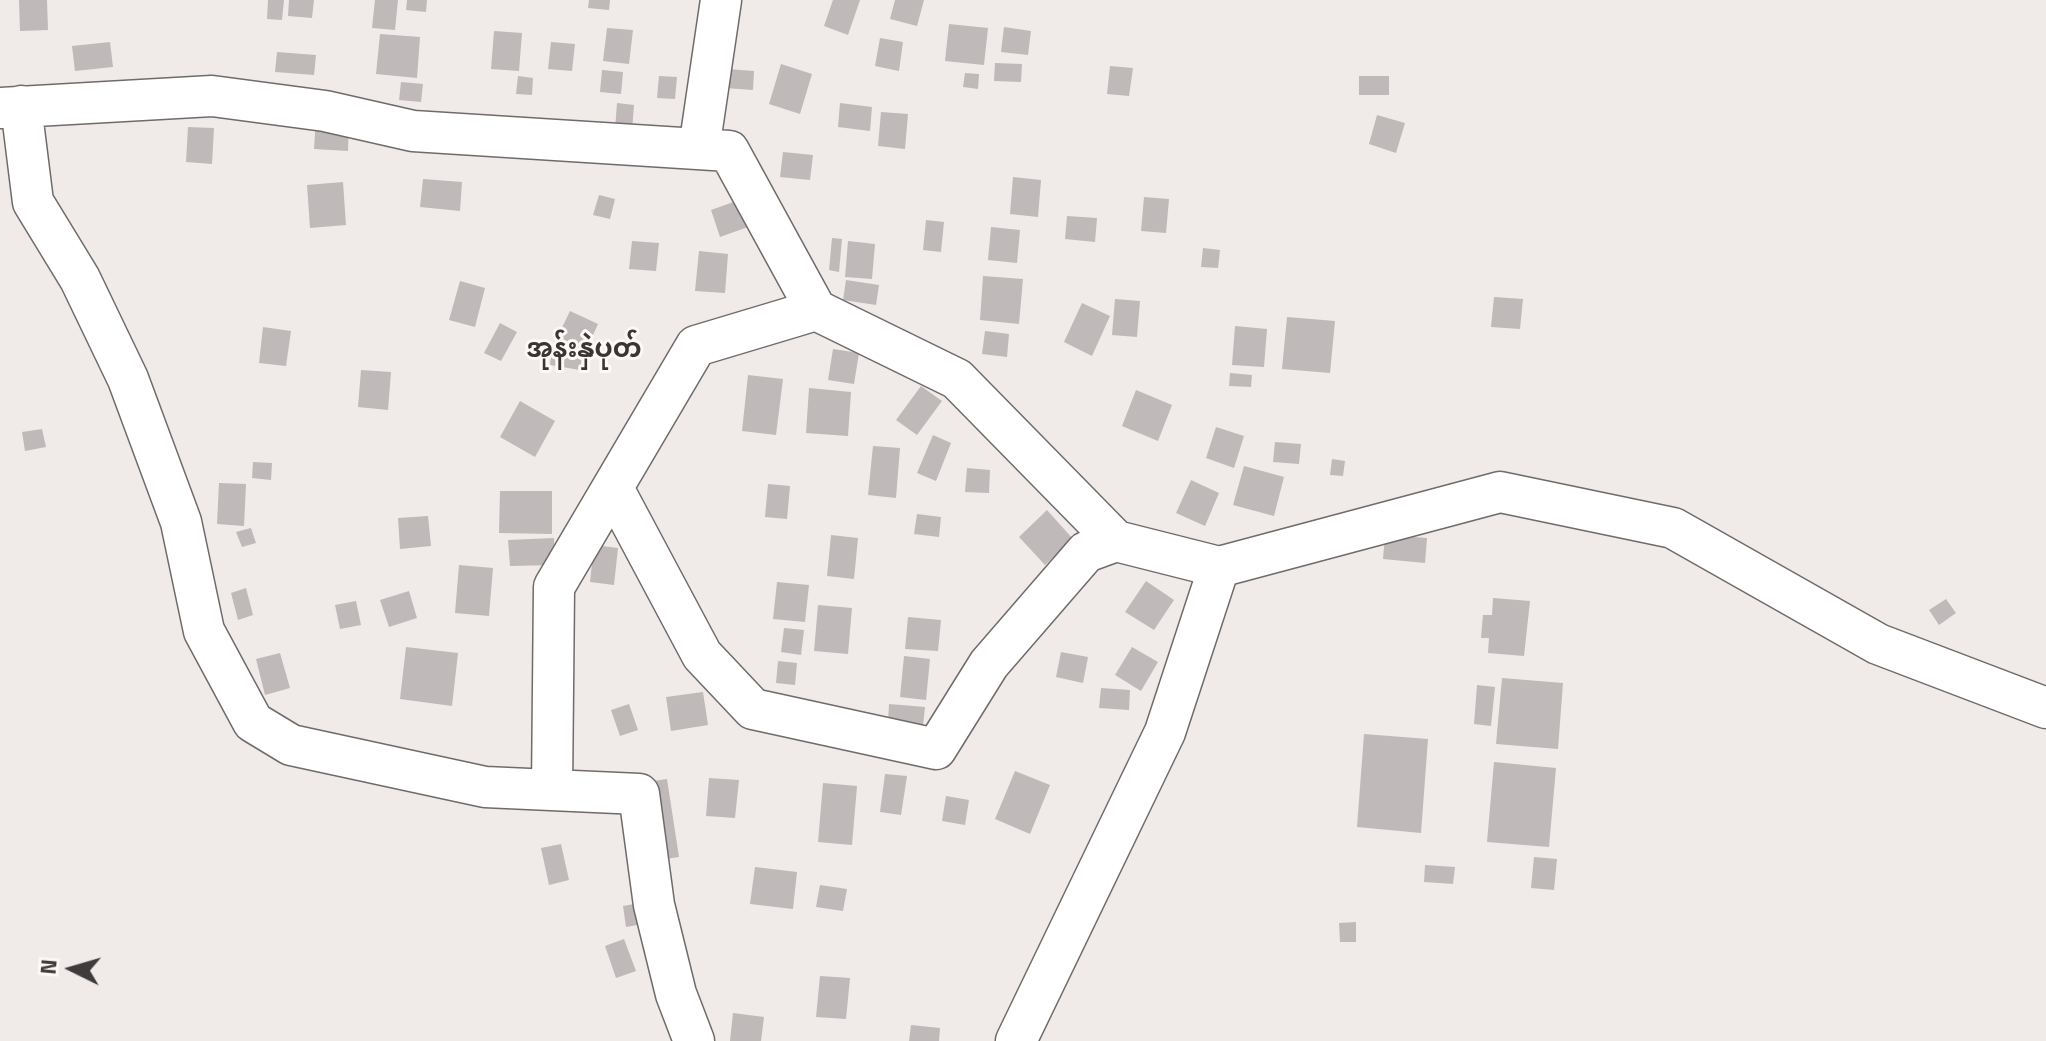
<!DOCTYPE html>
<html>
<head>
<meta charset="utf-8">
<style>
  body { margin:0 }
  #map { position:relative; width:2046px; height:1041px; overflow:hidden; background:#f0eae9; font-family:"Titillium Web",sans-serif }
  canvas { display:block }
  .north { position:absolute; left:32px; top:929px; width:80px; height:80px; -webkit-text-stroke:6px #fdf7f6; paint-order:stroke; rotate:275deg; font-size:22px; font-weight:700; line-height:32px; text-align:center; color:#3d3b3b }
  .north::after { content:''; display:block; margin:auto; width:28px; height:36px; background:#3d3b3b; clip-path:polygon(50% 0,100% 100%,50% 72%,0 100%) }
</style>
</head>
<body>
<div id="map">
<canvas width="2046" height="1041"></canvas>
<div class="north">N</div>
</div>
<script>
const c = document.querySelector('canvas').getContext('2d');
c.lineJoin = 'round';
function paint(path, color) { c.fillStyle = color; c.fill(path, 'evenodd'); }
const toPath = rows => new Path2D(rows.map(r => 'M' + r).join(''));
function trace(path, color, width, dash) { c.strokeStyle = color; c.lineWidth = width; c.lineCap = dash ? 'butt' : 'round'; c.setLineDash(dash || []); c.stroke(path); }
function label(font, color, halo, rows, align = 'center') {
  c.font = font + ' "Titillium Web","Noto Sans Myanmar",sans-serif'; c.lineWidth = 6; c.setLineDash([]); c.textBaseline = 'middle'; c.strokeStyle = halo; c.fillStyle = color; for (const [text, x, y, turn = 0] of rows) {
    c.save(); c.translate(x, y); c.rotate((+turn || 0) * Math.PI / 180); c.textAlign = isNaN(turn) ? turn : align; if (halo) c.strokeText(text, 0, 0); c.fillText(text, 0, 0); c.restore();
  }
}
paint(toPath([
  [19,0,47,0,48,30,20,31],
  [268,0,284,0,282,20,267,19],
  [289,0,314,0,312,18,288,16],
  [375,0,398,0,395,30,372,28],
  [407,0,427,0,426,12,406,10],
  [589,0,610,0,609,10,588,8],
  [833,0,860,0,848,35,824,26],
  [895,0,924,0,917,26,890,19],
  [949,24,988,28,984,65,945,61],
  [1004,27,1031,31,1028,55,1001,52],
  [607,28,633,30,629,64,603,61],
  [494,31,522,33,519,71,491,69],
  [380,34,420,37,417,78,376,74],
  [880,38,903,42,899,71,875,66],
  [110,42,113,67,75,71,72,46],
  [551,42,575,44,572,71,548,69],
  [277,52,316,55,314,75,275,72],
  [995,63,1022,64,1021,82,994,81],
  [781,64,812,74,800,114,769,104],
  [1110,66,1133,68,1129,96,1107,94],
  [727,69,754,71,753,90,725,88],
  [602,70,623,72,621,94,600,92],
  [965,73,979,74,978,89,963,87],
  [518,76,533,78,532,95,516,94],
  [659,76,677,77,675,99,657,98],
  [1359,76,1389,76,1389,95,1359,95],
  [401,82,423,84,421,102,399,100],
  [617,103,634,105,632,131,615,130],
  [840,103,872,107,870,131,838,127],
  [881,112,908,114,905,149,878,146],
  [1377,115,1405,123,1396,153,1369,144],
  [316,118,349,120,348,151,314,149],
  [188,127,214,128,212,164,186,162],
  [783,152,813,155,810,180,780,177],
  [1013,177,1041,180,1038,217,1010,214],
  [423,179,462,182,460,211,420,207],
  [343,182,346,225,310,228,307,185],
  [599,195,615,199,610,219,593,215],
  [1144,197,1169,199,1166,233,1141,231],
  [739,200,748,227,720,237,711,210],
  [1067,216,1097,218,1095,242,1065,239],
  [926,220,944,222,941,252,923,250],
  [991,227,1020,230,1017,263,988,260],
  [832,238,842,239,839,272,829,270],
  [632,241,659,243,656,271,629,269],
  [848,241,875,244,872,279,845,277],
  [1203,248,1220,250,1218,268,1201,267],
  [699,251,728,254,725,293,695,291],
  [983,276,1023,279,1019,324,980,320],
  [846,280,879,285,876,305,843,300],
  [460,281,485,288,475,327,449,320],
  [1494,297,1523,299,1520,329,1491,327],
  [1115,299,1140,301,1137,337,1112,335],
  [1082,303,1110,316,1092,356,1064,342],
  [570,311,598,324,586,351,557,338],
  [1287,317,1335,321,1330,373,1282,369],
  [500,323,517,332,501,361,484,353],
  [1235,326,1267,329,1264,367,1232,365],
  [263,327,291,331,286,366,259,363],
  [985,331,1009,334,1007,357,982,354],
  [552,349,583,354,580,370,550,365],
  [833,349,859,353,854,384,828,380],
  [361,370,391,372,388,410,358,407],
  [1230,373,1252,375,1251,387,1229,386],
  [748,375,783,379,776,435,742,431],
  [921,386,942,401,917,435,896,420],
  [809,388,851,392,848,436,806,433],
  [1136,390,1172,405,1158,441,1122,426],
  [520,401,555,421,535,457,500,437],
  [1216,427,1244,436,1234,468,1206,458],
  [42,429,46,447,25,451,22,432],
  [933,435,951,443,936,481,917,473],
  [1275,442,1301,444,1299,464,1273,462],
  [873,446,900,448,896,498,868,495],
  [1332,459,1345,461,1343,476,1330,475],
  [253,462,272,463,271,480,252,478],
  [1244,466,1284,477,1274,516,1233,505],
  [967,468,990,470,989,493,965,492],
  [1191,480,1219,493,1205,526,1176,513],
  [219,483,246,484,244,526,217,524],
  [768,484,790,486,787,519,765,517],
  [500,491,552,491,552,534,499,533],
  [1047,510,1073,539,1045,565,1019,537],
  [917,514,941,517,939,537,914,534],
  [428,516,431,546,400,549,398,518],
  [251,528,256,543,242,547,236,532],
  [831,535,858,538,854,579,827,576],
  [1385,535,1427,538,1425,563,1383,559],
  [554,538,555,565,510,566,508,540],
  [594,545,618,548,614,585,590,582],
  [459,565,493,568,489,616,455,613],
  [1146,581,1174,600,1154,630,1125,612],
  [777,582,809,585,805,622,773,619],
  [246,588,253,615,238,620,231,593],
  [409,591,417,618,389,627,380,600],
  [1493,598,1530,601,1524,656,1488,653,1489,638,1481,638,1483,615,1492,615],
  [1946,599,1956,613,1939,625,1929,610],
  [356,601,361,625,340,629,335,605],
  [818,605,852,608,848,654,814,651],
  [908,617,941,620,938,651,905,649],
  [784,628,804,630,801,655,781,652],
  [406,647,458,653,452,706,400,699],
  [1132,647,1158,662,1141,691,1115,675],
  [1061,652,1088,657,1083,683,1056,677],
  [280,653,290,688,265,695,256,659],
  [904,656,930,659,926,700,900,697],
  [778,661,797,663,795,685,776,683],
  [1502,678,1563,683,1558,749,1496,744],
  [1477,685,1495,687,1491,726,1474,724],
  [1101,688,1130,690,1129,710,1099,708],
  [703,692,708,725,671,731,666,697],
  [629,704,638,730,620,736,611,710],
  [889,704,925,707,923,726,888,723],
  [1364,734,1428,739,1421,833,1357,827],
  [1494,762,1556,768,1549,847,1487,842],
  [1015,771,1050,785,1030,834,995,819],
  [885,774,907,776,901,815,880,812],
  [709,778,739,780,735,818,706,816],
  [667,779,679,857,652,861,640,783],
  [823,783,857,786,852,845,818,842],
  [946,796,969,800,965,825,942,821],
  [561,844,569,880,549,885,541,848],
  [1534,857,1557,859,1554,890,1531,888],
  [1425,865,1455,867,1453,884,1424,882],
  [755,867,797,872,793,909,750,904],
  [820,885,847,889,843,911,816,907],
  [640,903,643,924,626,927,623,906],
  [1356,922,1356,942,1340,942,1339,923],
  [624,939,636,971,616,978,605,946],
  [820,976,850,978,846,1019,816,1017],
  [733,1013,764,1017,761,1041,730,1041],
  [911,1025,940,1028,939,1041,909,1041]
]), '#bfb9b9');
const minor = toPath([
  [21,106,33,202,80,279,128,379,181,522,204,631,253,722,291,745,485,787,639,794,654,905,676,994,694,1041],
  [0,108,212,96,325,111,413,131,729,151,816,310,957,379,1116,541,1219,567,1500,492,1673,528,1878,644,2046,708],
  [699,149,721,0],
  [614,490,702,655,753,709,936,749,989,664,1086,552,1116,541],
  [552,790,554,587,696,346,816,310],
  [1016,1041,1165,732,1219,567]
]);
trace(minor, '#706b6a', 43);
trace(minor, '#fff', 40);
label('bold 26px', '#3a3534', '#fdf7f6', [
  ["အုန်းနှဲပုတ်",584,351]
]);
</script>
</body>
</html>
